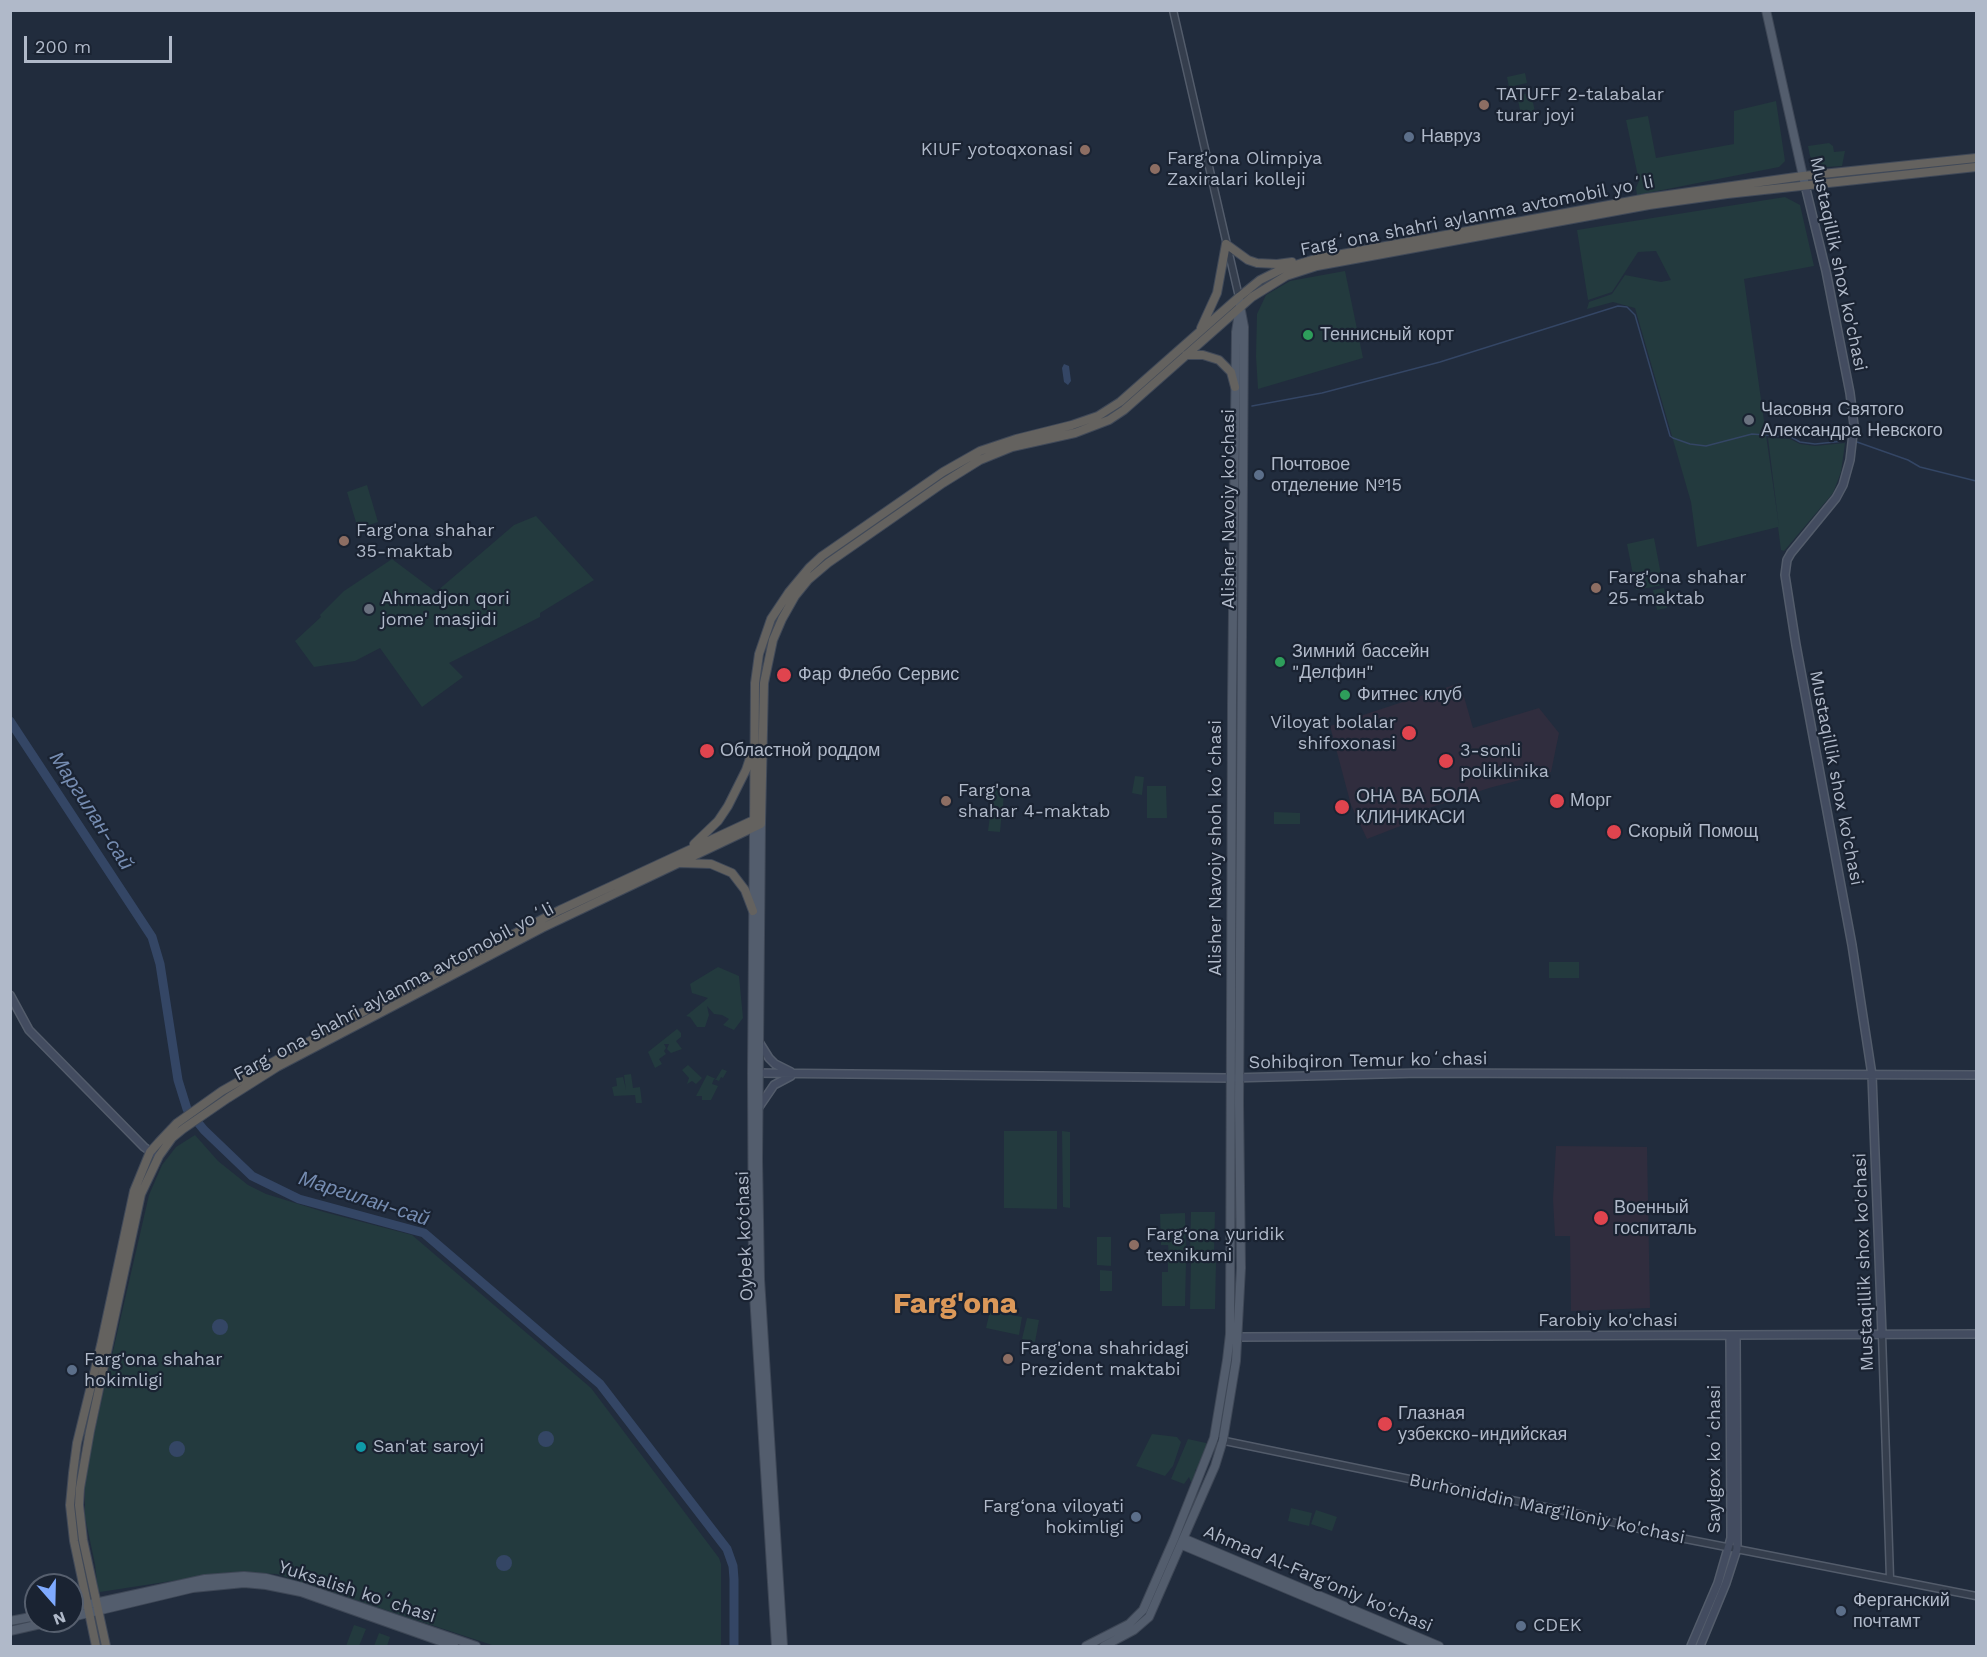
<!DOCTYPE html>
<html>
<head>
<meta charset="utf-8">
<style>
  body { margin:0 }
  #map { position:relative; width:1987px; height:1657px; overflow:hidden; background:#212c3d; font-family:"Work Sans",sans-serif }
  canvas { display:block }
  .frame { position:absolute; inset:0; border:12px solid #b0b9c9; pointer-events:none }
  .north { position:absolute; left:24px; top:1573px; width:60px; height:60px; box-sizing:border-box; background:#1a2332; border:2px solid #565f6e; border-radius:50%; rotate:160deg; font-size:16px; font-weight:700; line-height:24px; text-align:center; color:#b0b9c9 }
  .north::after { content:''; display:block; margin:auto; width:21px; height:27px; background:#7faaff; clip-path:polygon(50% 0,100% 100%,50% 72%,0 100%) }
  .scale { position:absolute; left:24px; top:36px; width:148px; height:27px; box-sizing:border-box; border:3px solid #b0b9c9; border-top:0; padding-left:8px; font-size:18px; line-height:21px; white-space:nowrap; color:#b0b9c9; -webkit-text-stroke:4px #1a2332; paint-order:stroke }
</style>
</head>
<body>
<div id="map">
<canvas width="1987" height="1657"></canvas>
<div class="frame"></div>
<div class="north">N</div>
<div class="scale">200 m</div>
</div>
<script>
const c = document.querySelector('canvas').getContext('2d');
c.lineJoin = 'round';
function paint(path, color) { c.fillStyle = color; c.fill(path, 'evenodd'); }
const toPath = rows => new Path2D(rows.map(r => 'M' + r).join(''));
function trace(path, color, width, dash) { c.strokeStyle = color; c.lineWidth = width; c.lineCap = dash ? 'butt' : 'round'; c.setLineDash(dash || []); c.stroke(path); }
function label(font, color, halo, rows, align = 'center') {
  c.font = font + ' "Work Sans",sans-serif'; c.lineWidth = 4.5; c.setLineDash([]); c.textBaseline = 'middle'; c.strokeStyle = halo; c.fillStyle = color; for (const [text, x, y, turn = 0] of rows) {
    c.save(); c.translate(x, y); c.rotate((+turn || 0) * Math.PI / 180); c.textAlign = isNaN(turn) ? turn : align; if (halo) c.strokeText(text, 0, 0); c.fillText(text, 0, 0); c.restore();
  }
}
paint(toPath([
  [1460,683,1473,728,1539,708,1559,733,1551,772,1489,788,1423,810,1421,818,1367,839,1351,805,1330,726],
  [1556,1146,1647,1147,1650,1308,1571,1311,1570,1236,1555,1236,1553,1199]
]), '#302d3e');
paint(toPath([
  [1525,73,1527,83,1509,87,1507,77],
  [1531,93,1535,112,1521,115,1517,95],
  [1776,101,1785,161,1779,167,1637,195,1636,188,1639,181,1626,120,1648,116,1656,158,1734,144,1734,111],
  [1829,143,1833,146,1834,152,1845,151,1842,166,1826,167,1816,164,1810,156,1808,146],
  [1785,197,1800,205,1814,266,1744,279,1779,527,1768,438,1790,439,1800,444,1815,446,1845,443,1841,472,1833,493,1784,551,1781,550,1778,527,1697,547,1691,502,1635,308,1613,302,1587,309,1589,302,1612,294,1625,275,1661,282,1671,280,1656,251,1638,252,1612,292,1588,300,1577,230],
  [1345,271,1363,358,1258,389,1256,356,1257,314,1266,295,1290,281],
  [367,485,378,522,358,529,347,492],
  [536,516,594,580,540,613,540,617,449,663,463,677,422,707,380,648,355,661,314,667,295,641,321,617,320,615,344,591,392,559,436,592,514,525],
  [1654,538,1663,585,1636,590,1627,544],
  [1664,588,1667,608,1657,610,1653,590],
  [1135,776,1144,777,1142,795,1132,793],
  [993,785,1004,786,1003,809,991,808],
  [1147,786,1166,786,1167,818,1147,818],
  [991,809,1002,810,1000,832,988,831],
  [1274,812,1300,813,1300,824,1274,824],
  [1549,962,1579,962,1579,978,1549,978],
  [718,967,739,976,743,1018,734,1030,723,1025,729,1019,722,1015,714,1014,707,1006,709,1015,705,1027,697,1027,690,1017,686,1016,708,998,692,993,690,984],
  [677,1029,681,1033,681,1037,676,1041,682,1049,671,1053,667,1049,669,1044,664,1044,666,1048,664,1051,666,1054,659,1059,662,1064,655,1068,648,1052],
  [688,1065,702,1078,696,1084,692,1081,687,1084,689,1078,682,1070],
  [722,1069,727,1071,723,1078,721,1077,719,1081,714,1079,712,1084,718,1086,711,1100,702,1100,702,1096,696,1096,707,1075,716,1079],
  [631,1074,633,1088,640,1087,642,1103,636,1103,635,1095,614,1096,612,1087,617,1086,616,1078,623,1077,626,1090,624,1075],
  [1004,1131,1057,1131,1057,1209,1004,1208],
  [1062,1131,1070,1132,1070,1208,1063,1207],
  [195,1135,218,1161,248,1185,266,1194,324,1212,412,1235,591,1388,719,1558,721,1564,721,1646,495,1646,277,1574,230,1572,100,1592,98,1590,95,1564,85,1517,85,1484,90,1451,149,1195,162,1165,176,1147],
  [1191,1212,1215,1212,1214,1254,1190,1254],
  [1185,1213,1186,1253,1169,1254,1168,1245,1161,1245,1160,1214],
  [1097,1237,1111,1237,1111,1266,1097,1265],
  [1168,1262,1186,1262,1185,1306,1162,1306,1162,1272,1168,1272],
  [1191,1262,1216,1262,1215,1309,1190,1309],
  [1100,1270,1112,1271,1112,1291,1100,1291],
  [990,1311,1022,1317,1019,1335,986,1328],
  [1027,1318,1039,1320,1035,1342,1022,1339],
  [1152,1434,1177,1437,1181,1442,1173,1466,1165,1476,1136,1466],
  [1188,1439,1206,1443,1207,1451,1201,1459,1200,1467,1195,1470,1198,1478,1195,1482,1191,1482,1189,1477,1184,1484,1171,1479],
  [1291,1508,1312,1513,1309,1526,1288,1521],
  [1316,1510,1337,1517,1332,1531,1311,1524],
  [354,1625,366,1629,359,1646,346,1646],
  [379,1633,390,1637,387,1646,374,1646]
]), '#233a3e');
paint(toPath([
  [1064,364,1069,366,1071,381,1068,385,1064,382,1062,368],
  '212 1327a8 8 0 1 1 16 0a8 8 0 1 1-16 0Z',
  '538 1439a8 8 0 1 1 16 0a8 8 0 1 1-16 0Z',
  '169 1449a8 8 0 1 1 16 0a8 8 0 1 1-16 0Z',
  '496 1563a8 8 0 1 1 16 0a8 8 0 1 1-16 0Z'
]), '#344665');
trace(toPath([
  [1252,406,1322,393,1440,362,1618,306,1627,307,1635,315,1670,436,1673,438,1690,444,1706,446,1752,434,1791,437,1800,442,1815,444,1844,441],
  [1857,442,1908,460,1920,467,1976,481]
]), '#344665', 1.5);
trace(toPath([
  [10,721,152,937,160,964,178,1080,187,1109,204,1130,252,1176,299,1199,424,1233,600,1384,727,1549,733,1566,734,1579,734,1646]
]), '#344665', 9);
const tertiary = toPath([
  [1173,10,1239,297],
  [1882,1335,1890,1578],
  [1220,1440,1584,1515,1655,1533,1976,1596]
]);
const secondary = toPath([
  [1805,185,1826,271,1850,393,1854,425,1850,460,1843,485,1836,498,1791,553,1787,560,1785,575,1796,645,1852,945,1872,1075,1882,1335],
  [10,995,29,1030,144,1147,154,1154],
  [759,1042,769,1058,775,1064,791,1072],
  [755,1073,1231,1078,1419,1073,1976,1075],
  [759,1107,774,1085,791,1076],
  [1239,1337,1976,1334],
  [1691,1646,1718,1583,1731,1538,1730,1336],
  [1700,1646,1726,1583,1737,1549,1736,1336]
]);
const primary = toPath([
  [1766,10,1805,185],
  [761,824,758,1160,760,1279,783,1646],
  [754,827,752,1073,753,1279,776,1646],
  [1185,1539,1439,1646],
  [1182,1545,1422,1646],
  [72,1608,205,1579,244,1576,266,1578,302,1587,476,1646],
  [72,1617,193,1588,244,1583,266,1585,301,1592,454,1646],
  [10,1621,36,1616],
  [10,1631,54,1621],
  [1086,1646,1129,1624,1143,1610,1174,1539,1214,1438,1227,1360,1230,1334,1232,703,1236,332,1240,306,1239,297],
  [1104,1646,1134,1630,1149,1617,1215,1466,1223,1440,1236,1361,1241,1268,1239,1103,1244,327,1241,311]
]);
const trunk = toPath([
  [1226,244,1248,260,1257,263,1277,264,1292,262],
  [1201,328,1217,293,1226,244],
  [1186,355,1203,355,1219,360,1231,372,1235,387],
  [754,827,755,683,759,654,771,619,789,592,809,568,822,556,943,472,980,451,1016,439,1072,425,1098,416,1120,402,1239,297,1260,280,1282,269,1315,259,1647,198,1803,176,1976,158],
  [694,844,718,821,728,806,746,770,754,746],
  [680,863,711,864,732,873,745,890,753,911],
  [96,1646,74,1541,70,1505,73,1473,77,1443,101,1345,134,1191,150,1152,159,1142,177,1123,222,1091,338,1025,560,910,756,819],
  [106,1646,83,1540,79,1505,80,1488,90,1431,141,1194,159,1156,172,1138,183,1129,228,1098,277,1067,542,928,761,824,764,683,773,640,782,619,795,596,808,580,828,563,943,483,980,460,1012,447,1075,433,1109,420,1124,410,1252,297,1286,276,1317,266,1649,205,1727,194,1976,167]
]);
trace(tertiary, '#535c6b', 9);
trace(secondary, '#535c6b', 10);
trace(primary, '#3e4756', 10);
trace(trunk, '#404958', 10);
trace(tertiary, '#353e4d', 6);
trace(secondary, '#434c60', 7);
trace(primary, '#535d6d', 8);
trace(trunk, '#64625f', 8);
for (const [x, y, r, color] of [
  [1484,105,6,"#8d6e63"],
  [1409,137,6,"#5c6f8a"],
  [1085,150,6,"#8d6e63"],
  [1155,169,6,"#8d6e63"],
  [1308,335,6,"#2e9e5b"],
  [1749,420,6,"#6b7280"],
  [1259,475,6,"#5c6f8a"],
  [344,541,6,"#8d6e63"],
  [1596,588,6,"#8d6e63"],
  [369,609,6,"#6b7280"],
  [1280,662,6,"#2e9e5b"],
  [784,675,8,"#e0444e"],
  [1345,695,6,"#2e9e5b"],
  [1409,733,8,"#e0444e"],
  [707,751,8,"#e0444e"],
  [1446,761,8,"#e0444e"],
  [946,801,6,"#8d6e63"],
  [1557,801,8,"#e0444e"],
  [1342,807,8,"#e0444e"],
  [1614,832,8,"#e0444e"],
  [1601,1218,8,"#e0444e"],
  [1134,1245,6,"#8d6e63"],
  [1008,1359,6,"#8d6e63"],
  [72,1370,6,"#5c6f8a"],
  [1385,1424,8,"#e0444e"],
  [361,1447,6,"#0f9aa8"],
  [1136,1517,6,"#5c6f8a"],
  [1841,1611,6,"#5c6f8a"],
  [1521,1626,6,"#5c6f8a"]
]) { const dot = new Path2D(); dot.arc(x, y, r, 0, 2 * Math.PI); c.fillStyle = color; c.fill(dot); trace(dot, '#1a2332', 2); }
label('18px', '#b0b9c9', '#1a2332', [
  ["TATUFF 2-talabalar",1496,95],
  ["turar joyi",1496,116],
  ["Навруз",1421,137],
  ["KIUF yotoqxonasi",1073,150,"right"],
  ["Farg'ona Olimpiya",1167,159],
  ["Zaxiralari kolleji",1167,180],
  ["Теннисный корт",1320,335],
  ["Часовня Святого",1761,410],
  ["Александра Невского",1761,431],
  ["Почтовое",1271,465],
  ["отделение №15",1271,486],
  ["Farg'ona shahar",356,531],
  ["35-maktab",356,552],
  ["Farg'ona shahar",1608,578],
  ["25-maktab",1608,599],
  ["Ahmadjon qori",381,599],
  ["jome' masjidi",381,620],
  ["Зимний бассейн",1292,652],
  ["\"Делфин\"",1292,673],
  ["Фар Флебо Сервис",798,675],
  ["Фитнес клуб",1357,695],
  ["Viloyat bolalar",1396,723,"right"],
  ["shifoxonasi",1396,744,"right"],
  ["Областной роддом",720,751],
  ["3-sonli",1460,751],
  ["poliklinika",1460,772],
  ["Farg'ona",958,791],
  ["shahar 4-maktab",958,812],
  ["ОНА ВА БОЛА",1356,797],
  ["КЛИНИКАСИ",1356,818],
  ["Морг",1570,801],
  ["Скорый Помощ",1628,832],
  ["Военный",1614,1208],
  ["госпиталь",1614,1229],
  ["Farg‘ona yuridik",1146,1235],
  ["texnikumi",1146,1256],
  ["Farg'ona shahridagi",1020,1349],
  ["Prezident maktabi",1020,1370],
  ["Farg'ona shahar",84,1360],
  ["hokimligi",84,1381],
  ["Глазная",1398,1414],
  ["узбекско-индийская",1398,1435],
  ["San'at saroyi",373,1447],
  ["Farg‘ona viloyati",1124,1507,"right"],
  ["hokimligi",1124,1528,"right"],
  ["Ферганский",1853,1601],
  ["почтамт",1853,1622],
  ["CDEK",1533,1626]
], 'left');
label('18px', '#b0b9c9', '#1a2332', [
  ["Fargʻona shahri aylanma avtomobil yoʻli",1477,216,-11],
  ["Mustaqillik shox ko'chasi",1838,264,78],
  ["Alisher Navoiy ko'chasi",1229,509,-90],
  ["Mustaqillik shox ko'chasi",1836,778,79],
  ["Alisher Navoiy shoh koʻchasi",1216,848,-90],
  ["Fargʻona shahri aylanma avtomobil yoʻli",394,992,-28],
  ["Sohibqiron Temur koʻchasi",1368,1061,-1],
  ["Oybek ko‘chasi",745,1236,-92],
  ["Mustaqillik shox ko'chasi",1864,1262,-92],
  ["Farobiy ko'chasi",1608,1321],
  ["Saylgox koʻchasi",1715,1459,-90],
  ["Burhoniddin Marg'iloniy ko'chasi",1547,1509,12],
  ["Ahmad Al-Farg'oniy ko'chasi",1318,1579,23],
  ["Yuksalish koʻchasi",357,1592,18]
]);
label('italic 20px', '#768db2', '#1a2332', [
  ["Маргилан-сай",91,811,57],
  ["Маргилан-сай",364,1199,18]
]);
label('bold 30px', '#db9859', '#1a2332', [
  ["Farg'ona",955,1304]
]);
</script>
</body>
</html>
